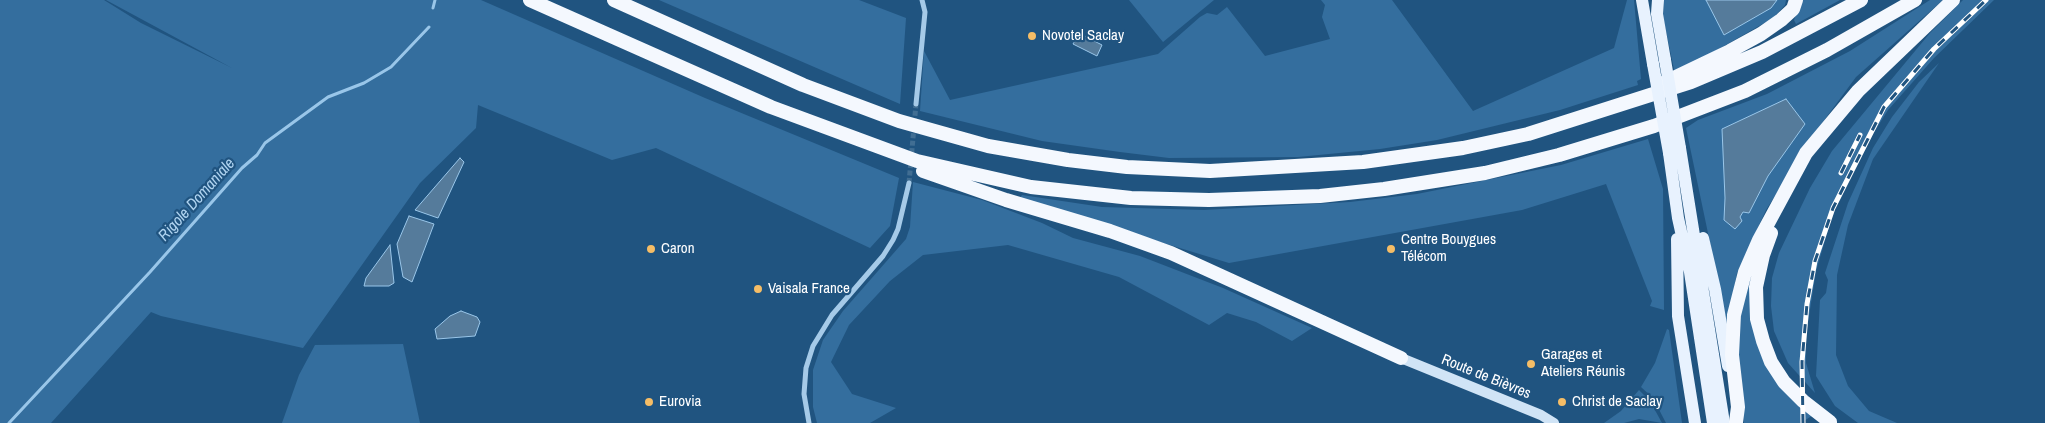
<!DOCTYPE html>
<html>
<head>
<meta charset="utf-8">
<style>
  body { margin:0 }
  canvas { display:block; background:#205480 }
</style>
</head>
<body>
<canvas width="2045" height="423"></canvas>
<script>
const c = document.querySelector('canvas').getContext('2d');
c.lineJoin = 'round';
function paint(path, color) { c.fillStyle = color; c.fill(path, 'evenodd'); }
const toPath = rows => new Path2D(rows.map(r => 'M' + r).join(''));
function trace(path, color, width, dash) { c.strokeStyle = color; c.lineWidth = width; c.lineCap = dash ? 'butt' : 'round'; c.setLineDash(dash || []); c.stroke(path); }
function label(font, color, halo, rows, align = 'center') {
  c.font = font + ' "Archivo Narrow",sans-serif'; c.lineWidth = 4.5; c.setLineDash([]); c.textBaseline = 'middle'; c.strokeStyle = halo; c.fillStyle = color; for (const [text, x, y, turn = 0] of rows) {
    c.save(); c.translate(x, y); c.rotate((+turn || 0) * Math.PI / 180); c.textAlign = isNaN(turn) ? turn : align; if (halo) c.strokeText(text, 0, 0); c.fillText(text, 0, 0); c.restore();
  }
}
paint(toPath([
  [0,0,104,0,141,23,232,68,106,0,481,0,705,98,899,178,890,226,870,248,656,148,612,160,478,105,476,128,420,183,303,348,161,316,151,312,51,423,0,423],
  [659,0,859,0,906,18,900,104],
  [1129,0,1214,0,1163,42],
  [1321,0,1392,0,1473,111,1614,48,1627,0,1634,0,1641,79,1637,81,1638,85,1560,110,1437,140,1380,149,1298,157,1169,158,1120,152,1042,141,920,111,924,51,950,100,1158,54,1200,17,1207,13,1217,15,1227,7,1265,56,1330,39,1322,17,1325,5],
  [1664,0,1786,0,1785,5,1773,18,1675,74,1663,17],
  [1802,0,1840,0,1796,24,1794,20],
  [1930,0,1943,0,1856,77,1814,134,1766,210,1737,273,1727,324,1686,128,1698,120,1767,94,1850,51],
  [1963,0,1994,0,1934,58,1888,110,1854,164,1834,210,1816,271,1806,335,1806,363,1815,393,1788,363,1774,331,1771,306,1772,278,1779,253,1810,188,1832,151,1930,33],
  [1939,63,1873,159,1848,225,1837,275,1836,355,1848,386,1869,411,1897,423,1858,423,1835,406,1816,376,1820,300,1826,293,1828,280,1825,273,1848,203,1873,148,1892,117,1919,82],
  [1648,139,1663,189,1664,310,1650,306,1652,301,1606,184,1522,210,1229,263,1019,199,1022,195,1102,207,1204,210,1350,202,1417,194,1561,165],
  [913,182,982,200,1042,223,1073,238,1140,256,1223,288,1312,328,1292,341,1256,322,1227,313,1209,325,1119,277,1008,245,923,255,890,281,849,325,831,362,852,394,896,408,870,423,817,423,813,407,813,370,823,340,843,311,906,239,910,227],
  [1752,272,1752,309,1759,342,1813,415,1801,423,1744,423,1737,367,1741,312],
  [1667,329,1669,330,1682,423,1666,423,1653,398,1641,387,1655,363],
  [403,344,420,423,282,423,299,375,315,345],
  [1639,390,1650,401,1662,423,1639,419,1624,423,1604,423,1621,411]
]), '#346e9e');
const water = toPath([
  [1706,0,1777,0,1771,8,1724,35,1706,0],
  [1079,33,1102,45,1097,56,1073,44,1079,33],
  [1786,99,1805,124,1768,176,1749,213,1743,212,1740,217,1742,221,1735,229,1724,220,1725,198,1722,129,1786,99],
  [460,158,464,162,438,218,415,210,460,158],
  [409,216,434,224,412,282,403,277,397,244,409,216],
  [390,245,394,283,389,286,364,286,366,278,390,245],
  [461,311,477,317,480,322,475,336,437,339,435,329,450,316,461,311]
]);
paint(water, '#557b9b');
trace(water, '#99c6e9', 1);
trace(toPath([
  [433,8,435,0],
  [9,423,150,272,242,168,257,155,265,143,328,97,364,83,391,67,429,27]
]), '#99c6e9', 3);
trace(toPath([
  [909,183,916,104]
]), '#416e93', 5, [5, 2.5]);
trace(toPath([
  [916,104,925,12,922,0],
  [809,423,804,394,806,368,813,346,832,315,883,256,893,240,898,229,909,183]
]), '#a5cae8', 5);
trace(toPath([
  [1401,358,1541,415,1554,423]
]), '#d0e4f6', 10);
trace(toPath([
  [1642,0,1653,64],
  [1658,0,1657,14,1665,60],
  [1680,148,1724,423],
  [1669,153,1678,218,1690,272,1713,423],
  [1703,238,1715,289,1728,366],
  [1677,239,1678,316,1695,423]
]), '#e8f2fe', 12);
trace(toPath([
  [530,0,771,107,917,161,1031,187,1131,198,1209,200,1320,196,1384,189,1485,173,1559,155,1654,126,1745,91,1827,50,1915,0],
  [614,0,803,85,899,121,988,146,1068,160,1127,167,1210,171,1363,162,1463,148,1528,134,1691,82,1762,52,1861,0],
  [1659,85,1730,51,1761,34,1781,20,1793,9,1796,0],
  [923,171,1006,200,1110,231,1171,253,1401,358],
  [1771,233,1763,255,1756,287,1757,319,1763,341,1771,362,1784,382,1803,401,1830,422],
  [1736,422,1738,407,1732,355,1734,315,1745,272,1759,240,1806,153,1858,91,1953,0]
]), '#f4f8fe', 14);
const rail = toPath([
  [1841,173,1860,135],
  [1803,423,1802,362,1807,304,1815,261,1833,208,1884,107,1934,49,1986,0]
]);
trace(rail, '#fff', 5);
trace(rail, '#205480', 3, [9]);
trace(toPath([
  [1665,60,1680,148],
  [1653,64,1669,153]
]), '#e8f2fe', 12);
for (const [x, y, r, color] of [
  [1032,36,5,"#f5bd66"],
  [651,249,5,"#f5bd66"],
  [1391,249,5,"#f5bd66"],
  [758,289,5,"#f5bd66"],
  [1531,364,5,"#f5bd66"],
  [649,402,5,"#f5bd66"],
  [1562,402,5,"#f5bd66"]
]) { const dot = new Path2D(); dot.arc(x, y, r, 0, 2 * Math.PI); c.fillStyle = color; c.fill(dot); trace(dot, '#205480', 2); }
label('15px', '#fff', '#205480', [
  ["Novotel Saclay",1042,36],
  ["Centre Bouygues",1401,240],
  ["Télécom",1401,257],
  ["Caron",661,249],
  ["Vaisala France",768,289],
  ["Garages et",1541,355],
  ["Ateliers Réunis",1541,372],
  ["Eurovia",659,402],
  ["Christ de Saclay",1572,402]
], 'left');
label('15px', '#fff', '#205480', [
  ["Route de Bièvres",1486,377,22]
]);
label('italic 16px', '#b0d4f0', '#205480', [
  ["Rigole Domaniale",197,200,-48]
]);
</script>
</body>
</html>
